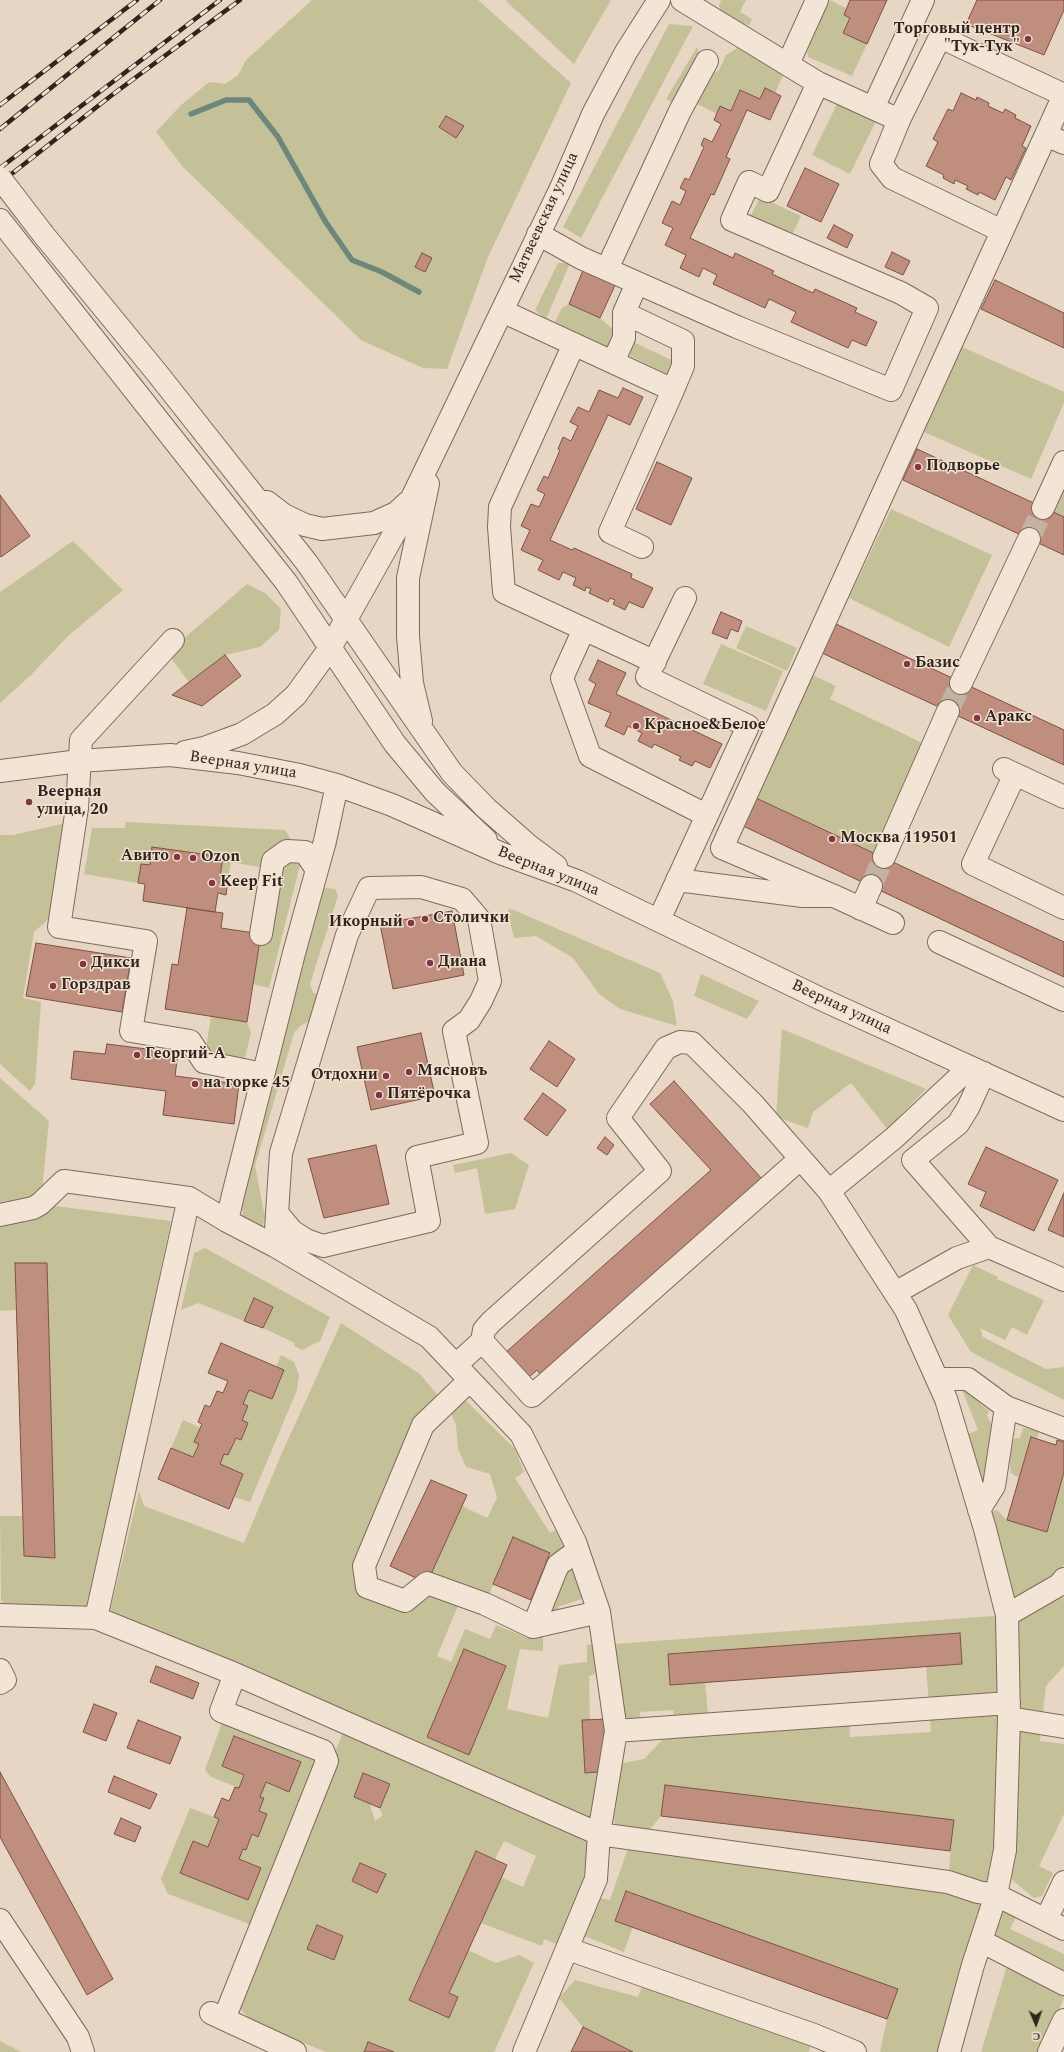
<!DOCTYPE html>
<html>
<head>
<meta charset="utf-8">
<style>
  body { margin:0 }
  #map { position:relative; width:1064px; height:2052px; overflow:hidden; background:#e7d6c3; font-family:Spectral,serif }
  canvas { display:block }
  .north { position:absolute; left:1016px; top:2004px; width:40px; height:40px; -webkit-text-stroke:3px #f0e2d1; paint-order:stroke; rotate:178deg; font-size:11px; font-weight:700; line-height:16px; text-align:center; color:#31241e }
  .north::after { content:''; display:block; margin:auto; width:14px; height:18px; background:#31241e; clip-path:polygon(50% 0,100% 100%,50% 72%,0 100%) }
</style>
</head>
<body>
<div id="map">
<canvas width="1064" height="2052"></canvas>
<div class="north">С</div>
</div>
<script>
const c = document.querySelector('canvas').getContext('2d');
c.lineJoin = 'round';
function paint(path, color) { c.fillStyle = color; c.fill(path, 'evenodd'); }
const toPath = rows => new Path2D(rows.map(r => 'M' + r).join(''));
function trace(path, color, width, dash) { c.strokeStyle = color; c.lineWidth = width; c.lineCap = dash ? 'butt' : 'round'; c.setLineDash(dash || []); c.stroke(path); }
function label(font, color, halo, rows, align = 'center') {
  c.font = font + ' Spectral,serif'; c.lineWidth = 3; c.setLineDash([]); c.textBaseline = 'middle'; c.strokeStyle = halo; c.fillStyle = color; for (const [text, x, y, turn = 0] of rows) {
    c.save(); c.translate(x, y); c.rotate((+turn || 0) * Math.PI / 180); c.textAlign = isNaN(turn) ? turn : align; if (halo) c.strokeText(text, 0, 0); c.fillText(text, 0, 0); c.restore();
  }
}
paint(toPath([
  [312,0,478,0,571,83,488,257,447,369,423,368,361,340,183,167,156,132,180,106,209,82,225,84,238,75,246,60],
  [509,0,611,0,574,64,506,1],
  [721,0,746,0,740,12,752,19,749,25,725,18,719,6],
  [830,0,846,8,844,15,850,18,867,44,852,76,808,57,807,47],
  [669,24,693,26,581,238,563,227],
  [741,46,786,69,775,93,765,88,760,99,740,90,731,111,720,106,717,114,697,104,709,77,719,70,726,55],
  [697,47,701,58,677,104,666,99],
  [839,100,877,119,850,174,812,155],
  [760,197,801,216,792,235,751,215],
  [558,263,570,263,546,319,535,310],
  [569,304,600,318,618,334,610,348,555,322,562,308],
  [631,341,676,362,670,375,630,356,628,349],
  [962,347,1064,392,1064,403,1031,479,924,432],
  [1064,462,1064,517,1043,508],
  [891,509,992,555,949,647,849,598],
  [73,541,123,590,68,636,31,675,0,703,0,592],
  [247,584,265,593,281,609,279,630,260,647,225,655,189,682,167,653],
  [746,626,797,648,787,671,736,648],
  [721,644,783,671,766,711,703,684],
  [802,670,836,686,830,699,931,747,884,857,756,798],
  [126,822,285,830,292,841,264,868,231,862,228,878,220,877,222,857,153,847,150,865,141,864,138,883,84,874,92,828,125,828],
  [66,823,57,907,50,911,51,917,34,932,23,998,41,1002,35,1084,30,1091,0,1064,0,835,13,835],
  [292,861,300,865,269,988,253,984,261,934,282,866],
  [324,888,335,889,338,896,310,984,313,993,324,994,317,1017,300,1026,294,1033,255,1166,265,1217,260,1238,241,1228,243,1211,233,1195,317,891],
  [509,908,660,973,673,1001,677,1026,620,1009,599,994,573,958,536,936,514,938,508,913],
  [701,974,759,1001,747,1019,694,996],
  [211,1016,247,1022,251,1033,244,1062,205,1055],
  [782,1029,926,1089,887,1129,851,1083,813,1112,808,1128,776,1117],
  [0,1078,49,1121,42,1190,18,1206,0,1208],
  [511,1153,529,1165,515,1209,485,1214,477,1168,455,1173,453,1165],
  [40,1204,171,1221,87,1618,12,1615,1,1600,0,1516,22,1516,24,1556,55,1557,47,1263,15,1263,16,1310,0,1311,0,1215],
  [205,1248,330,1317,320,1341,302,1350,294,1346,295,1343,263,1328,273,1307,254,1298,244,1321,198,1303,181,1310,194,1253],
  [973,1265,998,1277,997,1279,1044,1300,1027,1335,1012,1327,1005,1340,980,1328,983,1337,1046,1369,1064,1367,1064,1400,971,1352,948,1315],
  [341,1323,420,1374,443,1402,360,1566,405,1601,427,1583,462,1506,487,1518,497,1498,490,1474,466,1467,458,1449,456,1425,447,1404,458,1393,515,1449,524,1472,515,1478,550,1533,566,1524,593,1595,558,1607,560,1622,543,1626,543,1651,520,1649,507,1709,548,1718,559,1665,587,1662,587,1645,604,1644,608,1669,589,1676,590,1720,582,1721,585,1773,610,1771,589,1896,610,1900,627,1851,641,1839,632,1839,614,1822,619,1764,644,1759,675,1726,673,1710,640,1712,641,1729,626,1730,614,1644,1007,1615,996,1895,1021,1907,1010,1929,1064,1954,1064,1998,1040,2052,981,2052,1010,1956,1000,1951,991,1913,949,2052,880,2052,887,2019,898,1989,633,1927,624,1952,575,1932,568,1949,544,1939,542,1946,481,1923,501,1877,523,1887,536,1856,504,1841,495,1859,476,1851,409,1999,449,2018,458,1997,449,1993,468,1950,496,1963,519,1955,534,1963,494,2052,394,2052,368,2042,364,2052,326,2052,253,2022,237,2006,341,1737,348,1724,465,1763,317,1698,110,1611,139,1491,144,1506,244,1543,281,1455],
  [513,1538,550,1553,558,1565,528,1638,496,1625,490,1639,465,1629,451,1662,437,1656,462,1596,485,1604],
  [960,1633,962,1664,926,1666,931,1732,850,1737,849,1714,709,1724,705,1682,670,1685,668,1654],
  [464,1649,506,1666,469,1755,427,1737],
  [363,1773,390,1784,380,1808,382,1816,375,1821,370,1804,354,1797],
  [665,1785,953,1820,948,1882,642,1839,661,1816],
  [360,1863,385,1874,377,1892,352,1881],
  [317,1925,343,1936,334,1959,307,1949],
  [281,1355,294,1362,299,1375,297,1390,250,1502,234,1497,243,1474,220,1464,224,1454,228,1455,236,1438,241,1440,248,1423,242,1420,248,1406,243,1404,249,1390,272,1399,284,1371,276,1367],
  [961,1387,989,1411,987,1416,995,1430,985,1495,968,1434,978,1430],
  [183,1420,201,1428,194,1442,199,1444,193,1457,171,1448],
  [1023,1428,1039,1431,1037,1439,1031,1438,1019,1478,1011,1473,1008,1454,1014,1439,1020,1438],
  [1064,1472,1064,1564,1058,1576,1014,1599,988,1513,997,1510,1007,1520,1047,1532],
  [1061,1596,1064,1598,1064,1666,1046,1686,1043,1713,1020,1708,1013,1620],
  [230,1720,313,1755,320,1764,252,1925,168,1894,161,1879,190,1808,219,1819,208,1847,193,1841,180,1873,248,1900,261,1868,239,1859,243,1849,246,1850,252,1834,258,1836,267,1814,259,1811,264,1798,260,1797,266,1782,289,1791,301,1762,234,1736,222,1766,244,1775,239,1788,211,1777,205,1770,221,1725],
  [1017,1729,1041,1730,1040,1741,1064,1744,1064,1814,1039,1866,1053,1873,1042,1896,1034,1898,1011,1879,1008,1871],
  [646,1976,814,2035,809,2052,633,2052,583,2027,559,1998,575,1980,638,1997],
  [0,2040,0,2041,21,2052,0,2052]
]), '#c4c198');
trace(toPath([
  [191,114,226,100,249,100,278,137,325,221,352,260,382,272,419,292]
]), '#6d877c', 5.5);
const building = toPath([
  [850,0,887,0,867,44,843,33,850,18,844,15,850,0],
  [977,0,1064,0,1064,10,1044,55,966,24,977,0],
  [765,88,781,96,770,120,747,110,726,157,730,159,714,195,711,194,690,238,733,258,735,253,774,271,772,274,813,293,815,289,857,308,855,312,877,322,866,346,852,340,848,348,791,322,796,312,769,299,765,308,713,284,717,275,703,268,699,277,680,268,686,255,665,245,673,228,662,223,672,201,680,205,686,191,680,188,685,178,689,180,704,147,701,145,704,138,712,142,721,124,714,120,720,106,731,111,740,90,760,99,765,88],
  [961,93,976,100,977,97,989,103,988,106,1003,113,1005,109,1016,115,1015,118,1031,126,1022,146,1026,148,1011,180,1006,177,995,200,979,192,978,195,966,189,968,186,955,180,954,184,943,178,944,175,926,166,938,142,933,139,948,109,953,111,961,93],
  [446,116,464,126,456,138,439,127,446,116],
  [805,168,839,184,821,222,787,206,805,168],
  [834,225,853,235,847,248,827,238,834,225],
  [892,252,910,261,903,275,885,267,892,252],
  [422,253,432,258,425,272,415,267,422,253],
  [584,268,616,283,600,318,569,304,584,268],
  [995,280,1064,313,1064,348,981,309,995,280],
  [623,388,643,397,630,425,608,415,550,540,572,550,574,548,632,574,631,578,653,588,643,608,629,602,625,610,613,604,615,600,610,598,608,602,589,593,591,589,586,587,585,591,573,585,576,578,563,572,559,580,538,570,543,560,521,550,530,530,521,526,531,504,539,507,545,494,537,490,544,476,548,478,560,450,558,449,563,437,571,441,578,426,570,422,578,407,589,412,599,390,618,398,623,388],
  [917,449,1064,517,1064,555,903,480,917,449],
  [657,462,692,478,671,525,636,509,657,462],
  [0,495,30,536,1,557,0,556,0,495],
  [721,612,742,621,738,632,731,629,727,639,712,633,721,612],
  [836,624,1064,730,1064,765,822,653,836,624],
  [225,655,241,676,202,706,172,695,225,655],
  [598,660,626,673,616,694,722,744,710,768,695,761,692,766,679,760,681,757,654,744,652,748,638,741,642,733,628,726,624,735,605,726,611,713,588,703,596,684,589,680,598,660],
  [756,798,1064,942,1064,977,743,826,756,798],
  [152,847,223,857,220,877,228,878,226,895,218,893,215,912,143,901,145,884,138,883,141,864,150,865,152,847],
  [187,908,223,913,221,928,261,934,247,1022,165,1009,172,964,178,965,187,908],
  [452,911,464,975,393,989,380,924,452,911],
  [36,943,131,958,122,1012,26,996,36,943],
  [421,1033,435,1096,371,1110,357,1047,421,1033],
  [549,1041,575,1059,557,1087,530,1069,549,1041],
  [107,1044,178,1053,175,1076,239,1084,234,1124,163,1115,166,1091,71,1079,74,1051,105,1054,107,1044],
  [674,1081,762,1179,541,1375,537,1370,528,1378,505,1353,711,1170,650,1104,674,1081],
  [543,1093,566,1110,547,1136,524,1119,543,1093],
  [605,1137,614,1145,607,1155,597,1148,605,1137],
  [376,1145,389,1204,324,1218,308,1159,376,1145],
  [986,1147,1058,1180,1034,1231,980,1206,986,1192,968,1184,986,1147],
  [1064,1193,1064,1237,1048,1230,1064,1193],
  [15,1263,47,1263,55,1558,24,1556,15,1263],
  [254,1298,273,1307,263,1328,244,1321,254,1298],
  [221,1343,284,1370,272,1399,249,1390,243,1404,248,1406,242,1420,248,1423,241,1440,236,1438,228,1455,224,1454,220,1464,243,1474,229,1509,158,1479,171,1448,193,1457,199,1444,194,1442,202,1424,198,1422,205,1405,210,1407,217,1391,223,1393,228,1381,208,1373,221,1343],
  [1031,1437,1056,1445,1057,1440,1064,1442,1064,1472,1047,1532,1007,1520,1031,1437],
  [431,1480,467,1495,427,1583,390,1566,431,1480],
  [513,1537,550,1553,531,1600,493,1584,513,1537],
  [960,1633,962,1664,670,1685,668,1654,960,1633],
  [464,1649,506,1666,469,1755,427,1737,464,1649],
  [156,1666,199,1683,193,1699,150,1682,156,1666],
  [94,1704,117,1713,106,1741,83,1732,94,1704],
  [608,1719,610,1771,585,1773,582,1720,608,1719],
  [138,1720,181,1737,170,1764,127,1748,138,1720],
  [234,1736,301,1762,289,1792,266,1782,260,1797,264,1798,259,1811,267,1814,258,1837,252,1834,246,1850,243,1849,239,1859,261,1868,248,1900,180,1873,193,1841,208,1847,219,1819,214,1817,222,1798,229,1801,235,1787,239,1788,244,1775,222,1766,234,1736],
  [0,1772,113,1979,87,1995,0,1837,0,1772],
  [363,1773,390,1784,380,1808,354,1797,363,1773],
  [114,1776,157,1794,150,1809,108,1792,114,1776],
  [665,1785,954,1820,950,1851,661,1816,665,1785],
  [121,1818,141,1827,135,1842,114,1834,121,1818],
  [476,1851,507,1865,449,1993,458,1997,449,2018,409,2000,476,1851],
  [360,1863,386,1874,377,1893,352,1881,360,1863],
  [626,1891,898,1989,887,2019,615,1921,626,1891],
  [317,1925,343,1936,334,1960,307,1949,317,1925],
  [583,2027,633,2052,571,2052,583,2027],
  [368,2042,394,2052,364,2052,368,2042]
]);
paint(building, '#c08e7e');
trace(building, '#7b5145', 1);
trace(toPath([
  [1029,539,1043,508],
  [948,711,961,683],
  [871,886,884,857]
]), '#c3b2a2', 22, [22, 11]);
const minor = toPath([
  [682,0,818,83,899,120],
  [788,64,817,0],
  [873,108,923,0],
  [1046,135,1064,143],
  [0,220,286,582,395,744,435,792,486,840],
  [1002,231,892,178,881,164,899,120,940,37,1064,95],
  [43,234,157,373,307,563,452,773,487,809,528,845,556,866],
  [538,234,581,258,737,327,891,390,927,308,901,293,732,220,749,182,768,191,818,83],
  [607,269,680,111,707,61],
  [502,311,673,390,610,532,642,547],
  [624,313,683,341,683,366,673,390],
  [574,344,500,507,499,527,504,592,655,662],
  [613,362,624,338,624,313,637,283],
  [267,502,284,515,305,525,322,529,374,523,396,513,408,502],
  [1043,508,1064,462],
  [584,629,562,678,590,756,706,815],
  [173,640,81,740,77,808,59,927,146,941,131,1031,190,1041,204,1062,263,1074],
  [961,683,1029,539],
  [421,721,412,683,408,636,408,578,428,484],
  [185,752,204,748,242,734,275,714,296,695,330,648,399,525,561,188,593,114,626,52,659,0],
  [1004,769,1064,797],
  [0,771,79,761,170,755,238,763,300,775,337,785,392,805,500,853,577,881,821,999,1064,1110],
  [1015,774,973,864,1064,908],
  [884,857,948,711],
  [677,880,803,896,834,896,893,923],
  [834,896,722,848,1064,95],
  [861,909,871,886],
  [659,920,748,726,647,677,685,598],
  [261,934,273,861,287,851,305,852,317,870],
  [939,942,1064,1000],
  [984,1073,968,1108,958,1124,913,1160,989,1247,1064,1280],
  [829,1191,894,1138,970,1067],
  [0,1215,33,1208,40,1204,64,1181,189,1198,227,1221,275,1246,429,1337,521,1434,575,1542,599,1612,616,1731,599,1834,596,1879,524,2052],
  [227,1221,233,1195,294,953,325,841,337,785],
  [275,1246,278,1198,281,1153,347,935,369,888,421,887,462,899,479,919,490,981,481,1001,469,1020,454,1031,477,1143,417,1157,429,1221,323,1246,306,1240,292,1231,277,1213],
  [895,1293,957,1258,989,1247],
  [482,1341,532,1396,800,1159],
  [456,1365,482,1341,484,1330,491,1322,660,1171,618,1118,666,1048,680,1042,692,1043,753,1104,829,1191,906,1310,946,1399,985,1529,1007,1615,1009,1718,1005,1850,996,1895,973,1965,949,2052],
  [937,1379,968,1379,1006,1407,1064,1429],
  [470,1380,423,1425,364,1566,367,1587,405,1601,427,1583,485,1604,533,1627,599,1612],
  [979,1510,994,1486,1006,1407],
  [0,1615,96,1618,235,1674,599,1834,948,1882,978,1892,996,1895,1064,1929],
  [1007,1615,1059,1585,1064,1579],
  [96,1618,189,1198],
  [533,1627,558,1565,577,1551],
  [0,1670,5,1680,0,1683],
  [1009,1718,1064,1727],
  [616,1731,1009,1703],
  [0,1920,78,2037,83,2052],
  [1046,1920,1064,1882],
  [981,1941,1064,1984],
  [568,1949,814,2035,855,2052],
  [211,2013,295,2052],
  [224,2019,327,1761,323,1751,221,1711,235,1674],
  [1049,2052,1064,2020]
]);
trace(minor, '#7f695c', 24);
trace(minor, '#f3e5d5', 22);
const rail = toPath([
  [0,105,137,0],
  [0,129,160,0],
  [0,168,220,0],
  [0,183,112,95,240,0]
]);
trace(rail, '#31241e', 4.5);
trace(rail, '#f0e2d1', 3, [9]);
const minorBridge = toPath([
  [0,178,43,234]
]);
trace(minorBridge, '#7f695c', 24, []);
trace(minorBridge, '#f3e5d5', 22);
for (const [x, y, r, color] of [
  [1028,39,4,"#863443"],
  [918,467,4,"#863443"],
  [907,664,4,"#863443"],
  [977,718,4,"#863443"],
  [636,726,4,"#863443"],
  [29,802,4,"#863443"],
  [832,839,4,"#863443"],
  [177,857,4,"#863443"],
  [193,858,4,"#863443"],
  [212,883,4,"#863443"],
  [425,919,4,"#863443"],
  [411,923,4,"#863443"],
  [430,963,4,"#863443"],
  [83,964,4,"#863443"],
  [53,986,4,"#863443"],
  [137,1055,4,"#863443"],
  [409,1072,4,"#863443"],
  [386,1076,4,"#863443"],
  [195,1084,4,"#863443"],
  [379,1095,4,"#863443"]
]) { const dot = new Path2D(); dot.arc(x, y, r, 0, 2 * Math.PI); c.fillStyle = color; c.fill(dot); trace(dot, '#f0e2d1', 1.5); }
label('bold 16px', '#31241e', '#f0e2d1', [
  ["Торговый центр",1020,30,"right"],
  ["\"Тук-Тук\"",1020,48,"right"],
  ["Подворье",926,467],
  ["Базис",915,664],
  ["Аракс",985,718],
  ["Красное&Белое",644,726],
  ["Веерная",37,793],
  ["улица, 20",37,811],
  ["Москва 119501",840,839],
  ["Авито",169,857,"right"],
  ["Ozon",201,858],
  ["Keep Fit",220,883],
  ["Столички",433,919],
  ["Икорный",403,923,"right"],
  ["Диана",438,963],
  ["Дикси",91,964],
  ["Горздрав",61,986],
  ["Георгий-А",145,1055],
  ["Мясновъ",417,1072],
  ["Отдохни",378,1076,"right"],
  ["на горке 45",203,1084],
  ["Пятёрочка",387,1095]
], 'left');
label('16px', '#31241e', '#f0e2d1', [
  ["Матвеевская улица",545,218,-65],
  ["Веерная улица",243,766,9],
  ["Веерная улица",548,872,22],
  ["Веерная улица",841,1008,25]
]);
</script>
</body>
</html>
